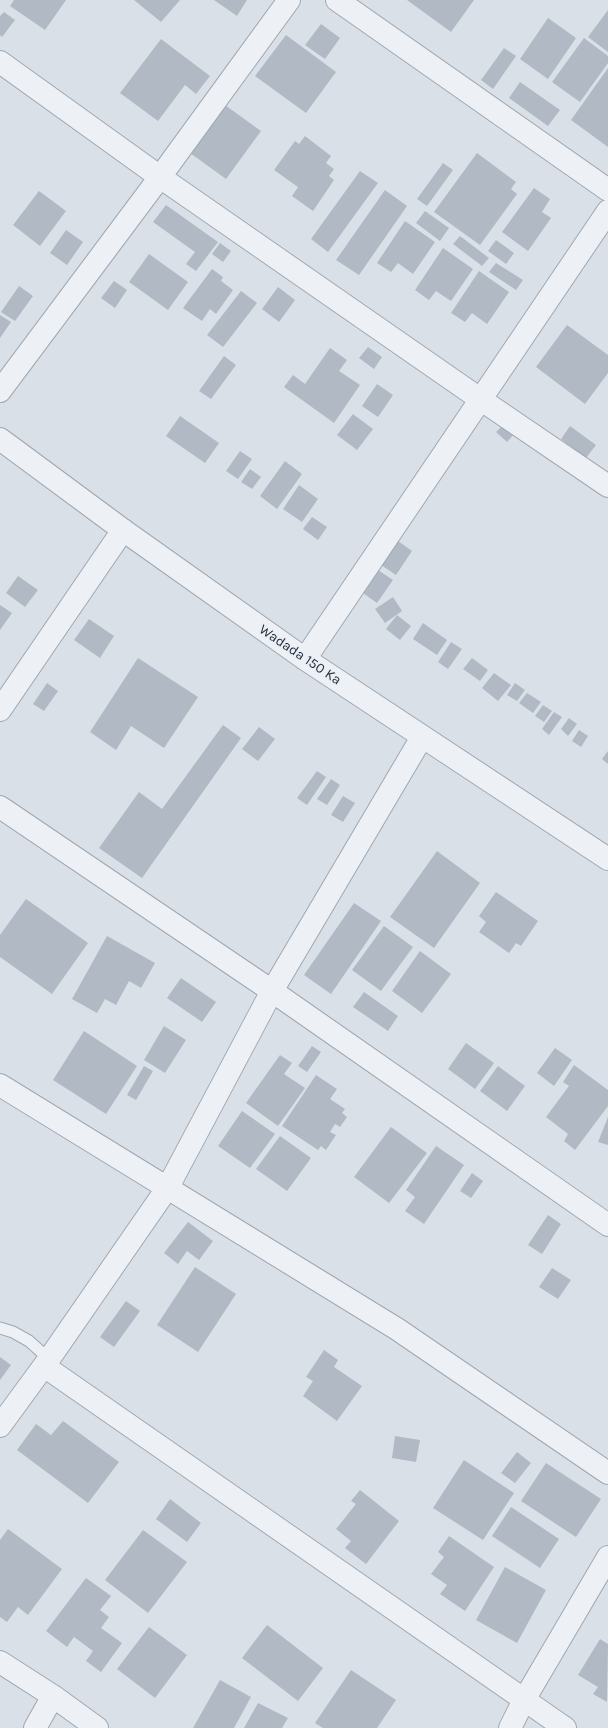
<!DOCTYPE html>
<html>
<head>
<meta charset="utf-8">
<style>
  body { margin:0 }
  canvas { display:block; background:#dae0e7 }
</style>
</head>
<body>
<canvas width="608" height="1728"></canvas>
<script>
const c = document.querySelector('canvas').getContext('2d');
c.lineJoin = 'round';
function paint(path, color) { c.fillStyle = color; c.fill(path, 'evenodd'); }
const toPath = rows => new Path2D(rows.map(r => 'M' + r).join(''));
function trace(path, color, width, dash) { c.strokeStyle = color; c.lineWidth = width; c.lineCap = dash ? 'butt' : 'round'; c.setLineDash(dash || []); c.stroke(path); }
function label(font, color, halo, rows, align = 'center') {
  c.font = font + ' Karla,sans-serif'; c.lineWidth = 3; c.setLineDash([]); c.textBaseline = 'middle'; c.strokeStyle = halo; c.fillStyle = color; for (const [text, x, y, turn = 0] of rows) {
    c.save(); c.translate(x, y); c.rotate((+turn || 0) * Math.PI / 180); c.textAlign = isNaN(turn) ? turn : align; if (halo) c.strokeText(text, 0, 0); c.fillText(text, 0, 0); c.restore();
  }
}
paint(toPath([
  [14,0,66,0,45,30,10,6],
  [134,0,180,0,161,22],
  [214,0,247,0,237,16],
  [407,0,474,0,451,32],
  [608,10,608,52,588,37],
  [4,12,15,20,2,37,0,35,0,16],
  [548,18,576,38,548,79,520,59],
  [321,24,340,38,325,59,305,45],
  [286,35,336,72,306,113,255,76],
  [584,38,608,56,608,63,580,102,552,82],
  [161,39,210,76,196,94,185,85,158,121,120,93],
  [504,48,516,56,493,89,481,80],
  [608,68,608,147,571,120],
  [520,82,560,110,548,126,509,98],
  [225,105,261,131,226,179,190,153],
  [305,136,331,156,326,163,334,169,329,176,334,180,313,211,292,196,298,187,274,170,295,141,299,144],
  [477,153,516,182,511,189,517,194,480,245,434,212],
  [443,163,453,170,427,206,417,199],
  [360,171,378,183,328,252,311,239],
  [534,188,550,199,542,212,551,218,528,251,502,232],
  [385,190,407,206,359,275,336,260],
  [39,191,66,211,40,246,13,225],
  [166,205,218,242,196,271,186,264,195,252,153,222],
  [425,211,449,228,440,241,416,223],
  [405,221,435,242,413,274,398,263,391,272,377,263],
  [66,230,83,242,67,265,50,253],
  [460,236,489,258,482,266,453,244],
  [496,240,514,253,506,264,488,251],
  [220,243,231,251,223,262,212,254],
  [443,248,473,269,451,301,436,291,429,300,415,290],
  [149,254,188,282,168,310,129,282],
  [496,263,523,280,516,290,489,272],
  [212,269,223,277,221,281,233,290,216,314,210,309,202,321,183,308],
  [479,271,509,292,487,324,472,313,465,322,451,313],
  [114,281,127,290,115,308,101,298],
  [19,286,33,296,15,321,1,312],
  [278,287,295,300,279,322,262,309],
  [241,291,257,303,223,347,207,335],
  [0,315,11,322,0,338],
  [567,325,608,355,608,373,585,404,536,367],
  [368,347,382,357,374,369,359,358],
  [330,348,347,360,339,371,360,385,334,423,284,387,293,375,305,384],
  [224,356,236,365,211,399,199,391],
  [377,384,393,395,378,417,362,406],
  [353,414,373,429,357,450,337,435],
  [180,416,219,443,205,463,166,436],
  [505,423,515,433,507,442,496,432],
  [570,426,596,445,586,458,561,439],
  [240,451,252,459,238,479,226,471],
  [285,461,302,474,277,509,260,496],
  [250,469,261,477,252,489,241,482],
  [299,485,318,499,302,522,283,509],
  [312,517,327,527,318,540,303,529],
  [398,541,412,551,396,575,381,565],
  [378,570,393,580,377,603,363,593],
  [18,576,38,590,25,607,6,593],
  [393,597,402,611,385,623,375,609],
  [0,605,12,613,0,630],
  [397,615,411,626,400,640,386,629],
  [89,619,114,636,100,658,74,640],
  [423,623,447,640,437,655,413,639],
  [451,642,462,649,448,669,438,662],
  [138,658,198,697,164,748,131,726,116,750,90,732],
  [472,658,488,670,480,681,463,669],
  [494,673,511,685,498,701,482,688],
  [47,683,58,691,44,711,33,704],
  [515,683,525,690,517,701,507,695],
  [527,693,541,702,533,713,519,703],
  [543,705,552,711,544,722,535,716],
  [554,712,562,717,549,735,542,729],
  [569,718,577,724,568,736,561,729],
  [223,725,241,738,142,878,99,848,139,792,162,809],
  [259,727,275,739,258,761,242,749],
  [579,730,588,736,581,747,572,741],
  [608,751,608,764,602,759],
  [317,771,326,777,307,805,297,798],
  [331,779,340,785,327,805,317,799],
  [343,796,355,803,343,822,331,815],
  [437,851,480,883,434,948,390,917],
  [496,892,538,921,521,946,516,943,509,953,479,932,486,922,479,916],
  [26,899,88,943,52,994,0,957,0,935],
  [354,903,381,921,331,994,304,975],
  [384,926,413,947,381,991,352,970],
  [107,936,155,963,141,988,129,981,116,1005,105,999,97,1013,72,999],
  [420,951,451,974,422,1013,392,991],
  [181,978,216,1002,202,1022,167,998],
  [364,992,398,1016,388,1031,353,1007],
  [164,1026,186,1040,165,1073,144,1060],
  [84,1031,137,1066,106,1114,53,1080],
  [466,1043,494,1063,475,1089,448,1069],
  [312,1046,321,1052,307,1072,298,1066],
  [555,1048,572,1060,554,1086,537,1073],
  [280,1055,292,1063,284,1074,305,1088,278,1126,246,1103],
  [574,1065,608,1090,608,1106,575,1150,564,1141,568,1134,546,1117,569,1086,563,1082],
  [144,1066,153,1071,136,1100,127,1095],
  [498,1066,525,1086,507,1111,480,1091],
  [316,1075,337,1089,330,1099,345,1109,342,1113,347,1117,340,1127,335,1124,330,1132,336,1135,326,1150,321,1146,318,1150,282,1126],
  [242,1111,275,1134,250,1168,218,1146],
  [608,1117,608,1145,598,1142],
  [391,1127,427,1153,389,1203,354,1177],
  [280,1136,311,1158,287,1191,256,1169],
  [436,1146,464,1165,424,1224,405,1211,415,1197,406,1190],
  [472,1173,483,1181,471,1198,460,1191],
  [548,1215,561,1224,542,1254,528,1245],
  [188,1222,213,1241,199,1260,187,1251,178,1264,164,1253],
  [195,1267,236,1294,198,1352,157,1325],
  [552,1268,571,1280,558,1299,539,1287],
  [126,1301,140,1311,114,1347,100,1337],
  [324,1350,338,1360,334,1367,362,1386,337,1421,303,1396,313,1381,306,1377],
  [0,1357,11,1365,0,1380],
  [63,1421,119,1462,88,1503,17,1450,36,1424,51,1435],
  [395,1436,420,1440,416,1462,392,1458],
  [517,1452,531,1463,515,1483,501,1473],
  [464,1460,514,1493,483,1540,433,1508],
  [546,1463,601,1499,576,1537,521,1501],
  [360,1490,399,1521,366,1564,345,1548,351,1541,336,1529,356,1504,351,1501],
  [170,1499,201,1523,187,1542,156,1519],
  [511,1507,559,1539,540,1568,492,1536],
  [8,1529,62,1569,28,1615,18,1607,7,1622,0,1617,0,1540],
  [143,1530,187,1562,148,1613,105,1580],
  [449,1536,494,1567,465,1611,440,1594,447,1585,431,1574,444,1557,438,1552],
  [505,1567,546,1590,517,1643,476,1620],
  [86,1578,111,1596,100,1610,109,1617,101,1628,122,1643,101,1672,86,1661,93,1651,74,1637,67,1647,46,1631],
  [267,1625,323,1668,298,1701,242,1658],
  [149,1627,187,1655,155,1698,117,1669],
  [600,1639,608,1644,607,1702,593,1694,598,1687,578,1675],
  [351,1670,396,1700,377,1728,323,1728,315,1723],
  [220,1680,251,1697,234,1728,193,1728],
  [258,1703,288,1718,282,1728,244,1728]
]), '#b1b9c4');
const service = toPath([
  [0,1328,13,1332,29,1341,49,1359]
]);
const minor = toPath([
  [337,0,608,190],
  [0,62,160,177,480,399,608,486],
  [0,391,160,177,289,0],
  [305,659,608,211],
  [0,710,123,530],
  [0,807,272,991,608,1225],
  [0,1085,397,1329,608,1473],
  [44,1366,565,1728],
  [0,1426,49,1359,168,1187,272,991,422,737],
  [0,1662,53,1696,97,1728],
  [35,1728,53,1696],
  [510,1728,524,1700,608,1557]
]);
const tertiary = toPath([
  [0,439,123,530,305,659,608,859]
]);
trace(service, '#9fa7b1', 13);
trace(minor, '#9fa7b1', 24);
trace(tertiary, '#9fa7b1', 24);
trace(service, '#edf0f5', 11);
trace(minor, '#edf0f5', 22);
trace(tertiary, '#edf0f5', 22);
label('14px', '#232e3e', '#e9eff4', [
  ["Wadada 150 Ka",300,655,34]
]);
</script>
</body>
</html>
